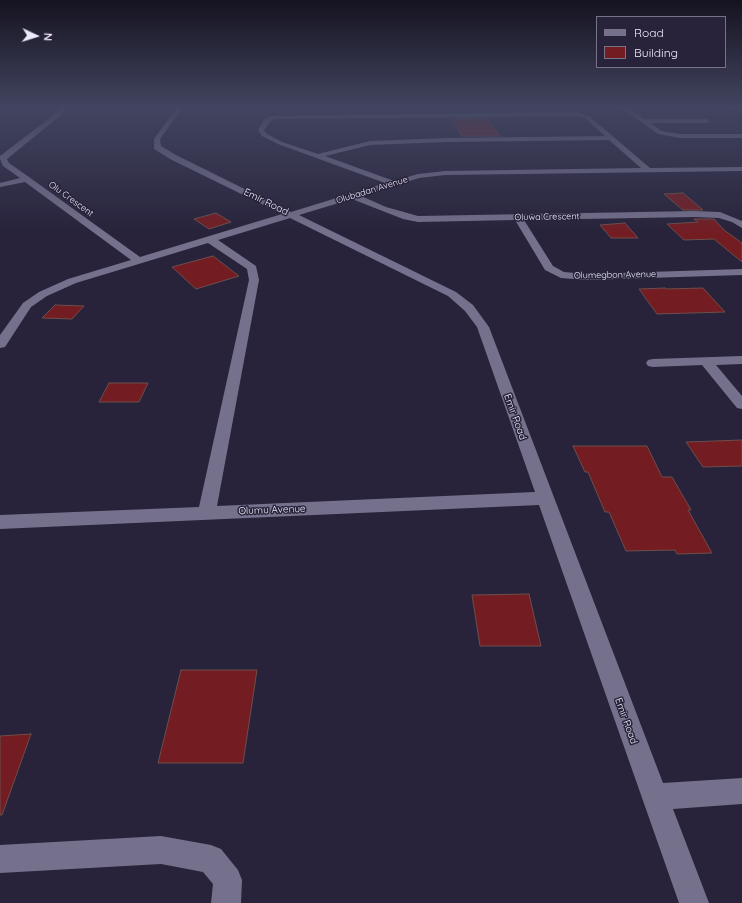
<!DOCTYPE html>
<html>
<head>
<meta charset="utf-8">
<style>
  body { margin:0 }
  #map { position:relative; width:742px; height:903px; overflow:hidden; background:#28233b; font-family:Quicksand,sans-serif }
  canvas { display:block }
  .legend { position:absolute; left:596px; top:16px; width:130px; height:52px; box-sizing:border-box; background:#28233b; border:1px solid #767287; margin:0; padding:5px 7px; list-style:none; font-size:12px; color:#ebe9f9 }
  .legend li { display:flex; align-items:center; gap:8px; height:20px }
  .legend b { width:20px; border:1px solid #767287 }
  .north { position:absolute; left:16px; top:16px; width:40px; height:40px; -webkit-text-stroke:3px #28233b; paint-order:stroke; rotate:94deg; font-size:11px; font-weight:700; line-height:16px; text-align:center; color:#ebe9f9 }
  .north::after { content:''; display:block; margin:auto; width:14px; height:18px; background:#ebe9f9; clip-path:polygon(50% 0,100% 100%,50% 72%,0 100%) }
</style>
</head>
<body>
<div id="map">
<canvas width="742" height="903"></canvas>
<ul class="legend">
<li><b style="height:5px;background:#75708c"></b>Road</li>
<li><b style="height:11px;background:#731d23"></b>Building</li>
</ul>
<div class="north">N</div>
</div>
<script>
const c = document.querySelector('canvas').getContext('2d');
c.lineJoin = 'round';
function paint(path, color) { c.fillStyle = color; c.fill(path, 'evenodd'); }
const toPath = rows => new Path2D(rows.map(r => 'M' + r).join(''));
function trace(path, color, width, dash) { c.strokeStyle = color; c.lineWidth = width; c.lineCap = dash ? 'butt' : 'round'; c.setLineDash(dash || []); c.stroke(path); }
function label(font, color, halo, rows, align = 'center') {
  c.font = font + ' Quicksand,sans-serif'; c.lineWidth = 3; c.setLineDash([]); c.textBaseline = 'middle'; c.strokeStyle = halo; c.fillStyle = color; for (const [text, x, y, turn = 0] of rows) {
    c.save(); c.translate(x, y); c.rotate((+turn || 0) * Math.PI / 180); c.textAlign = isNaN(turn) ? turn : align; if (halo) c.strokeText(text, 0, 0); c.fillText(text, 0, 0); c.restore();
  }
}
const building = toPath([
  [486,118,500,136,462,136,451,119,486,118],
  [683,193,703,210,683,210,664,194,683,193],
  [216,213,231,222,209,229,194,219,216,213],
  [694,219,714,219,724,230,742,243,742,262,714,239,684,240,667,224,698,222,694,219],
  [625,223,638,238,611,238,600,225,625,223],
  [213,256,239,276,196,289,172,267,213,256],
  [665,288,666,289,703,288,725,312,657,314,639,289,665,288],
  [55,305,84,306,72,319,42,318,55,305],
  [109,383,148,383,139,402,99,402,109,383],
  [742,440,742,466,703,467,686,442,742,440],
  [573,446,647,446,662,477,672,477,691,510,688,510,712,553,677,554,675,550,626,551,609,512,605,512,588,472,585,472,573,446],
  [529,594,541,646,480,646,472,595,529,594],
  [181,670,257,670,243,763,158,763,181,670],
  [31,734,2,815,0,815,0,736,31,734]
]);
paint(building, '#731d23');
trace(building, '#6d4e4c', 1);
paint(toPath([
  [734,107,742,110,742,112,728,107,734,107]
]), '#75708c');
paint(toPath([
  [64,107,71,107,7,159,9,163,29,177,140,257,282,214,170,159,154,149,154,139,177,107,183,107,160,139,161,146,176,155,291,212,385,183,278,144,262,136,258,130,264,120,270,116,576,112,589,116,650,168,742,167,742,171,445,175,419,178,361,196,386,207,418,216,695,211,720,212,742,221,742,228,732,222,719,218,695,217,524,220,553,266,564,272,586,274,742,269,742,275,586,280,561,278,545,270,515,220,418,222,403,219,352,199,299,215,456,292,473,305,489,327,663,783,742,778,742,804,673,809,709,903,679,903,539,505,0,529,0,515,199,507,249,280,247,269,208,243,76,283,47,296,31,307,5,347,0,348,0,335,23,303,39,292,68,279,131,260,25,182,0,187,0,183,20,178,3,166,0,159,0,156,64,107],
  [576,116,585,118,605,136,447,138,370,141,318,154,282,142,267,134,264,130,272,120,279,119,576,116],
  [609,140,641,168,445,171,418,174,394,181,325,156,370,145,447,142,609,140],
  [290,218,448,296,465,311,477,327,535,492,217,506,259,280,256,266,218,240,290,218],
  [620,107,628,107,644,119,707,119,710,121,707,123,650,123,662,131,680,134,742,134,742,138,680,138,658,134,620,107],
  [742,356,742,364,716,365,742,396,742,409,737,408,702,365,653,367,648,366,646,363,648,360,653,359,742,356],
  [161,836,211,845,221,849,238,870,242,880,241,903,211,903,213,884,203,872,161,864,0,873,0,845,161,836]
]), '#75708c');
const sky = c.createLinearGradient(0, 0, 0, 234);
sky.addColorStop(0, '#161320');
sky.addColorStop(0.46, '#424560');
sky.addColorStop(1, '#42456000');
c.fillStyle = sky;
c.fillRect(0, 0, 742, 234);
label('9px', '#ebe9f9', '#28233b', [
  ["Olubadan Avenue",372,190,-17],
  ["Olu Crescent",71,199,36],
  ["Oluwa Crescent",547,217,-1],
  ["Olumegbon Avenue",615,275,-1]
]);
label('10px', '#ebe9f9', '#28233b', [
  ["Emir Road",266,202,26],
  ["Emir Road",515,417,70],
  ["Olumu Avenue",272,510,-2],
  ["Emir Road",626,721,70]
]);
</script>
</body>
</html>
